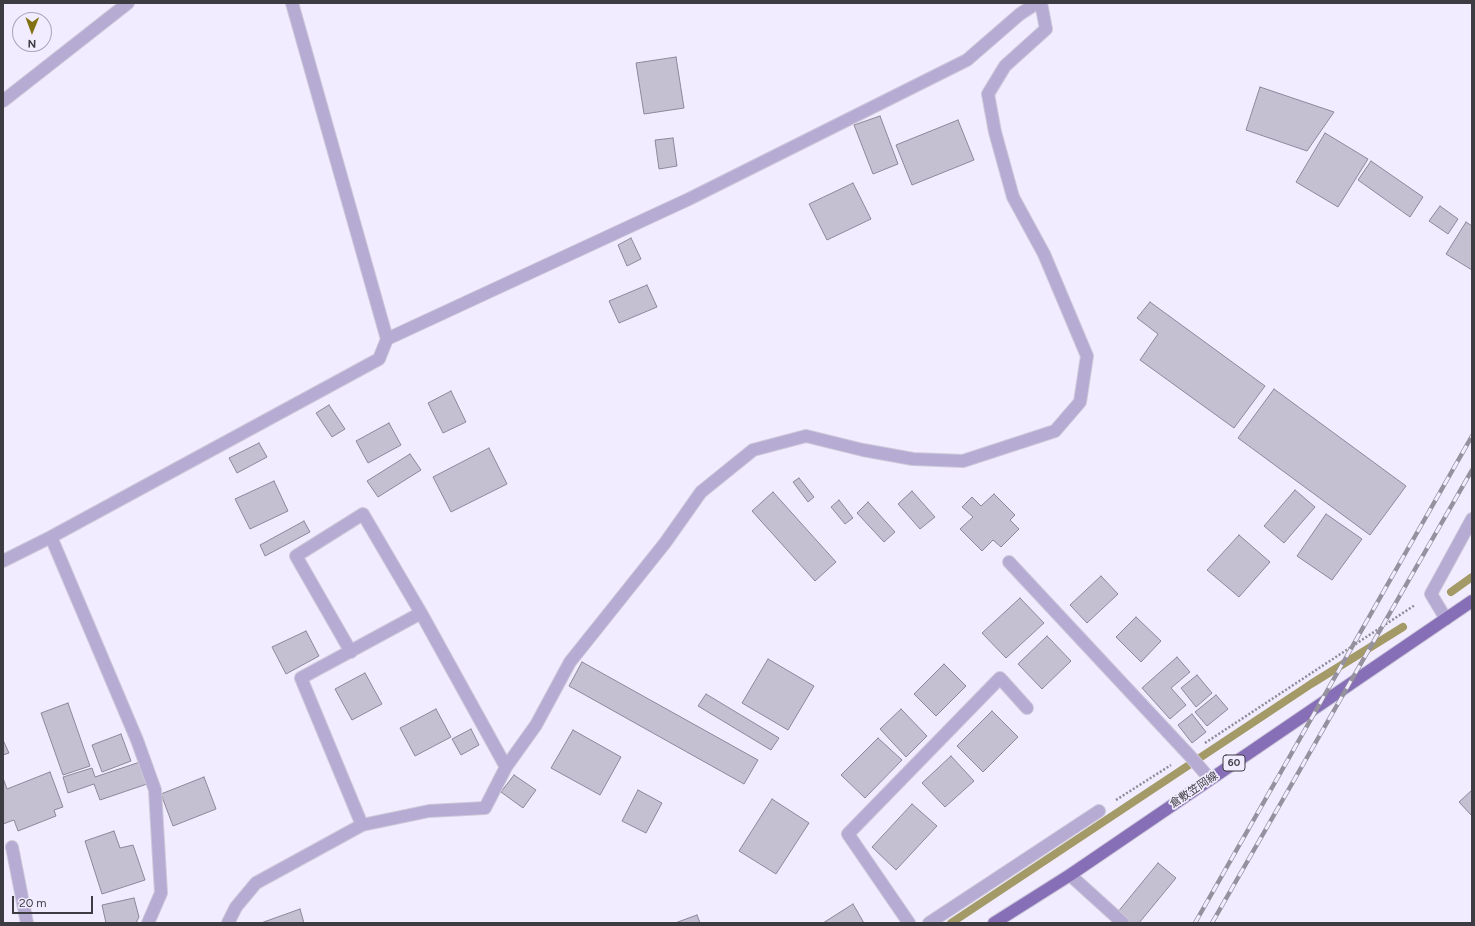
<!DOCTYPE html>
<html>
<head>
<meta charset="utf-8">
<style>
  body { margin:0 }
  #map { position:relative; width:1475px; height:926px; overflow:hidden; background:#f1ecff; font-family:Figtree,sans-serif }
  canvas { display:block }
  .frame { position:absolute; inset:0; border:4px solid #3e3c43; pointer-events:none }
  .north { position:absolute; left:12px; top:12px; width:40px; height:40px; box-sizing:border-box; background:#f1ecff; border:1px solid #a9a6b4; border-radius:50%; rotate:181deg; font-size:11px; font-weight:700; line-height:16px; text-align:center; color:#3e3c43 }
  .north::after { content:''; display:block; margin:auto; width:14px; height:18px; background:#827111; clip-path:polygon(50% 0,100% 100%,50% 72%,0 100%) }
  .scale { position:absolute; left:12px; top:896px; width:81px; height:18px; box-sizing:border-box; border:2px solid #3e3c43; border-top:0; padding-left:5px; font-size:12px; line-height:14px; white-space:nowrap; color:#3e3c43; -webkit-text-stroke:3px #f1ecff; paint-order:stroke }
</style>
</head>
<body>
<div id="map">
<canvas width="1475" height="926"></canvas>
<div class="frame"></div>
<div class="north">N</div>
<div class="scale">20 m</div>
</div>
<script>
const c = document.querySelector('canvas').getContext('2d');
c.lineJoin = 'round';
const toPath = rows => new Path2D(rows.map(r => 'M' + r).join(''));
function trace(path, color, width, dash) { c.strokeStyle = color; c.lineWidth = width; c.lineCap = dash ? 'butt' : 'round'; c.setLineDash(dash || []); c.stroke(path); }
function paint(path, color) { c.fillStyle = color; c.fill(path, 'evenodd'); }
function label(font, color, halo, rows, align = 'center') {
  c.font = font + ' Figtree,"Noto Sans JP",sans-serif'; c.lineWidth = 3.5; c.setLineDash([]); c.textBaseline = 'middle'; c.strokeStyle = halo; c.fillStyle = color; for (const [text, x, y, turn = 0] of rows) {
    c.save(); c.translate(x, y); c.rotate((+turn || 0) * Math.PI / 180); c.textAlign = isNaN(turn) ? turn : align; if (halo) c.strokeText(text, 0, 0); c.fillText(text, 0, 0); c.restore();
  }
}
trace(toPath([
  [1451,592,1472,577],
  [951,923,1311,684,1403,627]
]), '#a49a68', 8);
const building = toPath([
  [676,57,684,108,644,114,636,63,676,57],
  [1260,87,1334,112,1307,151,1246,130,1260,87],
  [880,116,898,164,873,174,854,125,880,116],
  [958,120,974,160,912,185,896,145,958,120],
  [1325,133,1368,159,1338,207,1296,182,1325,133],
  [673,138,677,166,659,169,655,140,673,138],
  [1371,161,1423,197,1410,217,1358,180,1371,161],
  [853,183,871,219,827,240,809,204,853,183],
  [1440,206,1458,219,1448,234,1429,221,1440,206],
  [1466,222,1472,226,1472,270,1446,254,1466,222],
  [631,238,641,259,627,266,618,245,631,238],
  [647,285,657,307,619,323,609,301,647,285],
  [1150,302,1265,386,1234,428,1140,360,1158,334,1137,318,1150,302],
  [1274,389,1406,486,1370,535,1238,438,1274,389],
  [451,391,466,422,443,433,428,403,451,391],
  [329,405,345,429,332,437,316,413,329,405],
  [389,423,401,445,368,463,356,441,389,423],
  [259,443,267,457,237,473,229,458,259,443],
  [489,448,507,484,451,512,433,477,489,448],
  [410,454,421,470,378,497,367,481,410,454],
  [799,478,814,497,808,502,793,482,799,478],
  [274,481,288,511,250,529,235,499,274,481],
  [1295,490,1315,507,1284,543,1264,526,1295,490],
  [912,491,935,517,920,529,898,504,912,491],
  [773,492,836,562,815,581,752,511,773,492],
  [994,494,1015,515,1010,520,1019,529,1001,547,993,540,982,551,960,529,973,517,962,507,972,497,981,506,994,494],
  [839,500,853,518,845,524,831,507,839,500],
  [868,502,895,532,884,542,857,513,868,502],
  [1326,514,1362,539,1332,580,1297,556,1326,514],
  [304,521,310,532,265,556,260,545,304,521],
  [1239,535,1270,562,1239,597,1207,570,1239,535],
  [1101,576,1118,594,1087,623,1070,605,1101,576],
  [1020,598,1044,623,1006,658,982,633,1020,598],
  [1136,617,1161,641,1141,662,1116,637,1136,617],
  [306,631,319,656,286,674,272,647,306,631],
  [1047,636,1071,661,1042,689,1018,664,1047,636],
  [1177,657,1190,672,1171,688,1186,705,1170,719,1142,688,1177,657],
  [768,659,814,686,788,730,742,703,768,659],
  [582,662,758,760,744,784,569,686,582,662],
  [944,664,966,686,936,716,914,694,944,664],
  [365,673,382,704,352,720,335,689,365,673],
  [1197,675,1212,693,1196,707,1181,688,1197,675],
  [706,694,779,738,771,750,698,706,706,694],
  [1216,695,1228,709,1207,726,1195,712,1216,695],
  [68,703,90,766,63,775,41,713,68,703],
  [436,709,451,737,415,756,400,728,436,709],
  [901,709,927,736,906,757,880,729,901,709],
  [992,711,1018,737,983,772,957,746,992,711],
  [1192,714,1206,732,1192,743,1178,725,1192,714],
  [471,729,479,745,461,755,452,739,471,729],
  [573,730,621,757,600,795,551,768,573,730],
  [121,734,131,761,102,772,92,745,121,734],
  [878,738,902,760,865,798,841,775,878,738],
  [3,740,9,753,3,755,3,740],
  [951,756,974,781,945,807,922,783,951,756],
  [140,762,147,784,100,800,94,784,68,793,63,777,92,768,95,777,140,762],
  [50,772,63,807,54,810,56,816,18,831,14,820,3,824,3,778,7,789,50,772],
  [514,775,536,790,523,808,501,792,514,775],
  [204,777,216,809,173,826,161,794,204,777],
  [638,790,662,803,646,833,622,821,638,790],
  [1472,790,1472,816,1459,802,1472,790],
  [772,799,809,823,776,874,739,851,772,799],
  [912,804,937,826,896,870,872,847,912,804],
  [114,831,120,848,133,845,145,880,102,894,85,841,114,831],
  [1158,863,1176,878,1139,923,1130,923,1117,913,1158,863],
  [134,898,139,917,136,923,106,923,102,905,134,898],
  [853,904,864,923,823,923,853,904],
  [300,909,304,923,261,923,300,909],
  [697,915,700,923,675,923,697,915]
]);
paint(building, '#c4c0d2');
trace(building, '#8d8899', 1);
const minor = toPath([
  [3,101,128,3],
  [387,339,689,199,967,60,1020,14,1037,3],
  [51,537,137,740,155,790,161,893,148,923],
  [3,561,51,537,379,359,387,339,292,3],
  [1009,562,1190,756,1210,779],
  [1446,619,1431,594,1472,519],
  [351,652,296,556,363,514,421,613],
  [362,825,429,811,485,808,506,767,536,725,570,662,665,543,701,492,753,450,806,436,863,450,913,459,963,461,1055,431,1080,402,1087,356,1044,254,1013,197,995,132,988,94,1005,66,1046,29,1041,3],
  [12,847,27,923],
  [1070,875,1123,923],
  [228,923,236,907,256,883,362,825,301,678,421,613,506,767],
  [909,923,848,834,1000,678,1027,708],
  [929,923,1099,811]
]);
const major = toPath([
  [994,923,1070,875,1472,601]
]);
trace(minor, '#cdc9d9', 14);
trace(major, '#cdc9d9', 14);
trace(toPath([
  [1205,743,1415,605],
  [1116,800,1171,765]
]), '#8f8c98', 2.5, [2, 2]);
trace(minor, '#b6abd3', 12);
trace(major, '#876fb7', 12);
const rail = toPath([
  [1195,923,1472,436],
  [1212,923,1472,470]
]);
trace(rail, '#95919e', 4.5);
trace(rail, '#f1ecff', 3, [9]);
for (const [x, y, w] of [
  [1234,763,22]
]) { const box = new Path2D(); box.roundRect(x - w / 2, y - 8, w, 16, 3); c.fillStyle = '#f1ecff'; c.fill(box); trace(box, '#3e3c43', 1); }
label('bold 10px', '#3e3c43', null, [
  ["60",1234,763]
]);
label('11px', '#3e3c43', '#f1ecff', [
  ["倉敷笠岡線",1194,790,-34]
]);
</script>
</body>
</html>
